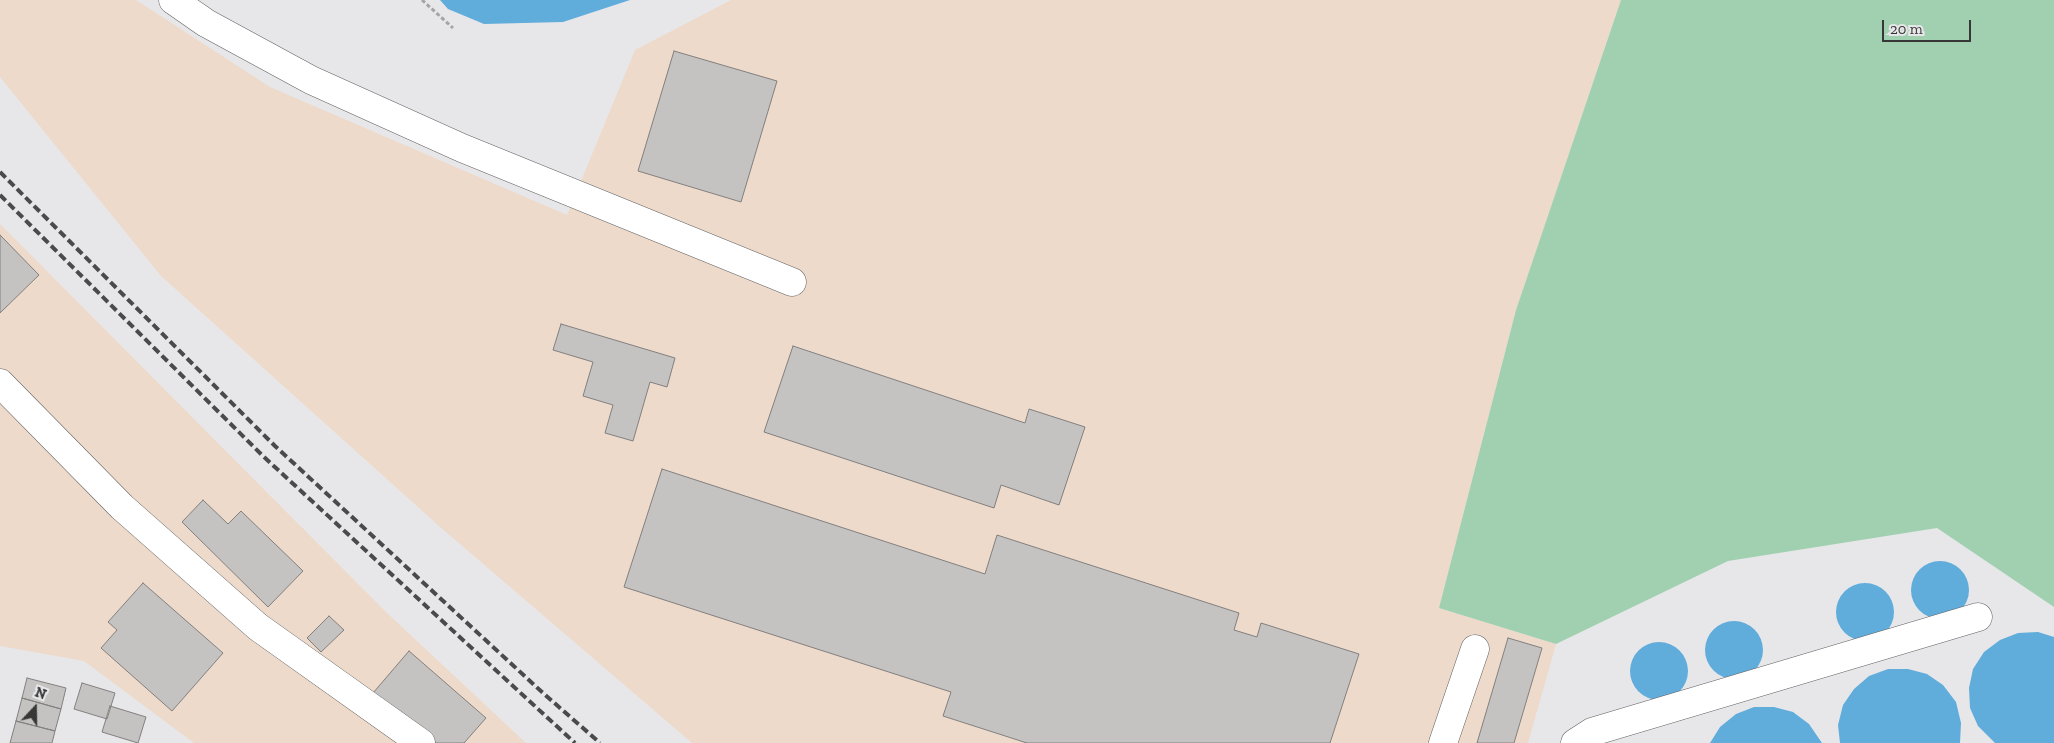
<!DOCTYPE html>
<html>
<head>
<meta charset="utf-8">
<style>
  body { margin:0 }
  #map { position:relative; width:2054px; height:743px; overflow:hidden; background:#e7e7ea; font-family:"Zilla Slab",serif }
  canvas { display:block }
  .north { position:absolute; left:10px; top:683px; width:50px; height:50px; -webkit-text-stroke:4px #e7e7ea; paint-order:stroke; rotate:21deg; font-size:14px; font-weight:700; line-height:20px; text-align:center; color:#373737 }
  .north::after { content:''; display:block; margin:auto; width:18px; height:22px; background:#373737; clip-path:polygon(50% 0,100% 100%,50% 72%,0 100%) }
  .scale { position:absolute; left:1882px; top:20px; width:89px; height:22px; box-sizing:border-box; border:2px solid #373737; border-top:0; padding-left:6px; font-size:15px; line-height:18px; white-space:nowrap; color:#373737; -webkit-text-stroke:4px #e7e7ea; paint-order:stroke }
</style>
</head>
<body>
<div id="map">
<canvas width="2054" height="743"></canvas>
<div class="north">N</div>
<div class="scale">20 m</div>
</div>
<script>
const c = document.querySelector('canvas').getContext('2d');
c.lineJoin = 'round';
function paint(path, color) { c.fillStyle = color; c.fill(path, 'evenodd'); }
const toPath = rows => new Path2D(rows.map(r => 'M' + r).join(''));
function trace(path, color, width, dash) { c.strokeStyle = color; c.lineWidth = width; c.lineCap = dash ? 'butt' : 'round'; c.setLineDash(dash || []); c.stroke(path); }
paint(toPath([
  [0,0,136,0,270,87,567,215,635,50,731,0,1621,0,1516,310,1439,608,1556,644,1528,743,692,743,439,526,161,276,0,77],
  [0,224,386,612,526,743,194,743,84,661,0,646]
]), '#eddaca');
paint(toPath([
  [1621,0,2054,0,2054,607,1937,528,1728,561,1556,644,1439,608,1516,310]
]), '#a1d0b0');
paint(toPath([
  [440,0,630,0,563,22,484,24,448,9],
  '1911 590a29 29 0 1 1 58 0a29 29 0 1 1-58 0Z',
  '1836 612a29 29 0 1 1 58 0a29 29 0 1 1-58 0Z',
  '1705 650a29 29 0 1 1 58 0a29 29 0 1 1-58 0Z',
  [2038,632,2054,637,2054,743,1995,743,1978,726,1970,708,1969,688,1973,669,1984,652,2000,640,2018,633],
  '1630 671a29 29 0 1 1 58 0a29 29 0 1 1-58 0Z',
  [1888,669,1908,669,1927,674,1943,685,1956,702,1961,723,1960,743,1840,743,1838,725,1843,705,1854,689,1869,676],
  [1754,707,1774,707,1793,712,1809,724,1822,743,1710,743,1720,727,1736,714]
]), '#60acdb');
const building = toPath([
  [674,51,777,81,741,202,638,171,674,51],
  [0,235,39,275,0,313,0,235],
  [561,324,675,358,667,387,650,382,633,441,605,433,613,405,583,396,593,362,553,350,561,324],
  [793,346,1025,423,1029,409,1085,427,1059,505,1001,485,994,508,764,432,793,346],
  [662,469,985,574,997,535,1239,613,1234,630,1257,637,1261,623,1359,654,1330,743,1027,743,943,716,951,692,624,587,662,469],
  [203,500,228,524,241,511,303,571,268,607,182,522,203,500],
  [143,583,223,653,172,711,101,648,117,630,108,622,143,583],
  [329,616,344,630,321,652,307,638,329,616],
  [1508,638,1542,648,1514,743,1477,743,1508,638],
  [409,651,486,718,464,743,430,743,373,693,409,651],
  [27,678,66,688,61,709,22,698,27,678],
  [82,683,115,693,107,719,74,709,82,683],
  [22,698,61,709,55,731,16,721,22,698],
  [110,706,146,717,138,743,102,732,110,706],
  [16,721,55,731,52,743,10,743,16,721]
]);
paint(building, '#c5c3c2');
trace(building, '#82807f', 1);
const minor = toPath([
  [173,0,206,23,311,80,462,148,792,282],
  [0,383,122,507,258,627,421,743],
  [1443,743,1475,649],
  [1575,743,1592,732,1978,617]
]);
trace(minor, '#626264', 29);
trace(toPath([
  [422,0,453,28]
]), '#a5a5a7', 3, [4, 2.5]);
trace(minor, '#fff', 28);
trace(toPath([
  [0,172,275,446,543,693,600,743],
  [0,195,264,457,575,743]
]), '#4a4a4b', 4, [8, 4]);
</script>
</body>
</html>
